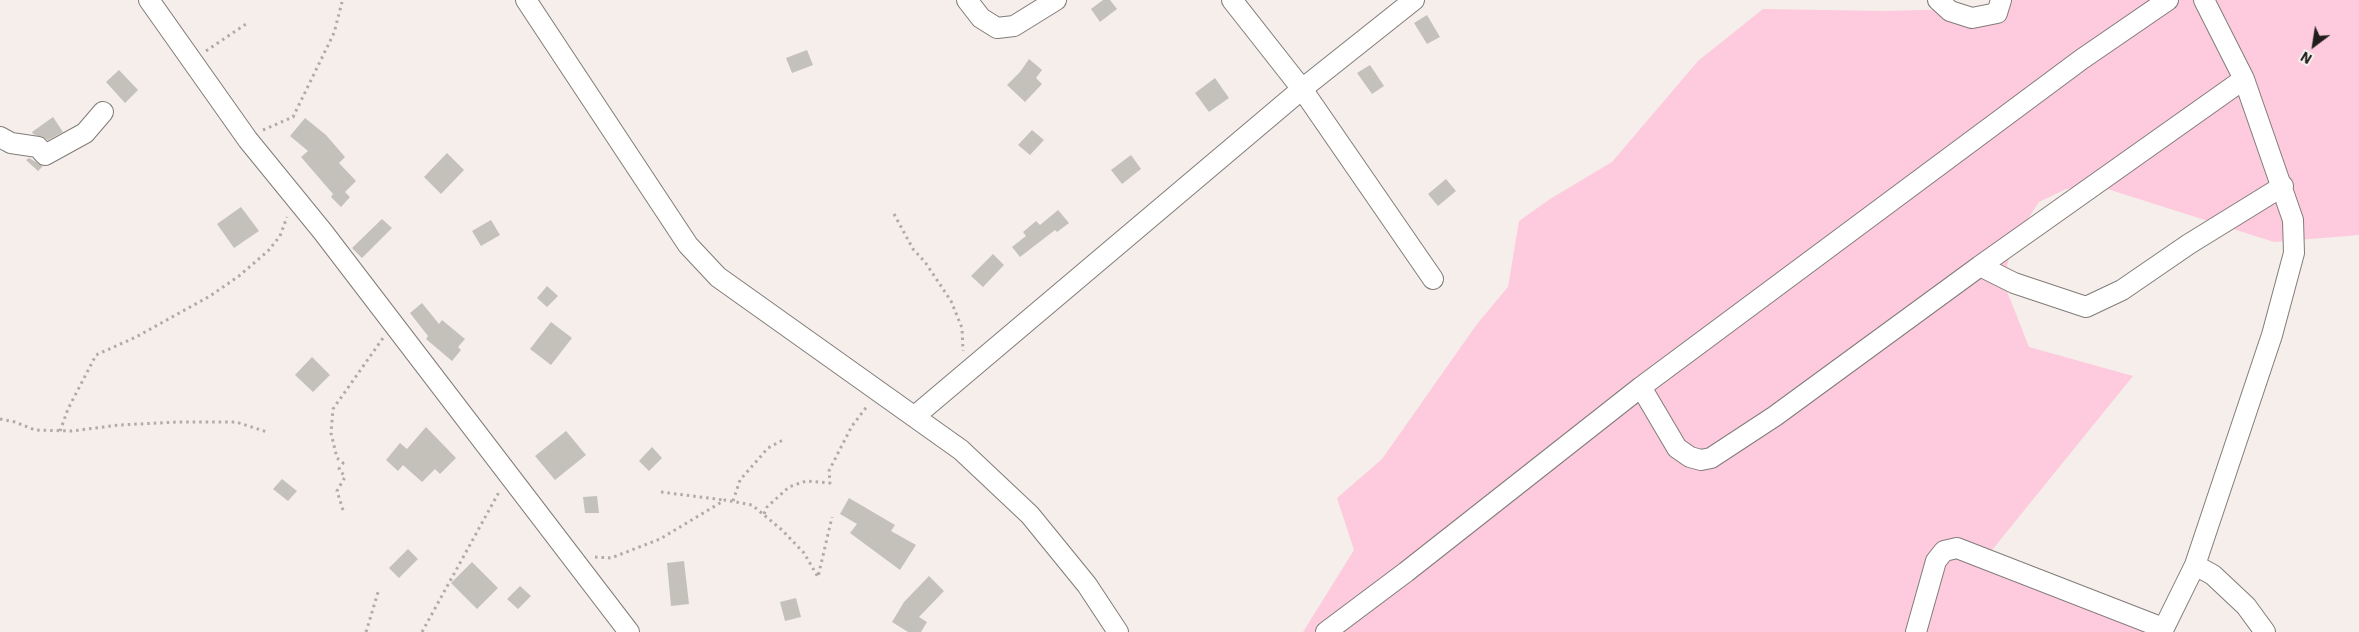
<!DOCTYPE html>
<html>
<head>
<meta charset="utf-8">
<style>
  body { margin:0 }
  #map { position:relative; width:2359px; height:632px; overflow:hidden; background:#f5eeea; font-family:"IBM Plex Sans",sans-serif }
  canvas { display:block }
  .north { position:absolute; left:2289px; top:20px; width:50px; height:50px; -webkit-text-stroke:4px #f5eeea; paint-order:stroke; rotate:211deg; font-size:14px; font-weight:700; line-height:20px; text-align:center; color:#201e1c }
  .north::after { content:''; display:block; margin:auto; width:18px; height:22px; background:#201e1c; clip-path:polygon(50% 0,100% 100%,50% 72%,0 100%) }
</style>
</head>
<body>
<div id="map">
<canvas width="2359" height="632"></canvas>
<div class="north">N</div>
</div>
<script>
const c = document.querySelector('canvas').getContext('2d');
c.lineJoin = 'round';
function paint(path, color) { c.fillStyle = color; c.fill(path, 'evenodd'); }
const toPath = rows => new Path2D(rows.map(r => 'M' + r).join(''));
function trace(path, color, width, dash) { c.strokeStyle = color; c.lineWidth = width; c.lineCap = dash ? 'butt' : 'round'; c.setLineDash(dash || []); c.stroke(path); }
paint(toPath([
  [2013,0,2359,0,2359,235,2274,242,2098,186,2066,189,2039,202,2014,240,2003,281,2029,347,2133,376,1988,555,2156,632,1303,632,1354,550,1337,498,1382,459,1477,324,1508,287,1519,221,1550,199,1612,162,1698,61,1763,9,1884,11,1998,8]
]), '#fdcbdd');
paint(toPath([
  [1103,0,1110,0,1117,9,1100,22,1091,9],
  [1427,15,1440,37,1427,44,1414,23],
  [807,50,813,65,792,73,786,58],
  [1029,59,1042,70,1036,78,1042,84,1025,102,1007,85,1020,72],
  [1370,65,1384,86,1372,94,1357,73],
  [119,70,138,90,125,103,106,82],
  [1215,78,1229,98,1209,112,1195,93],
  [53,117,63,132,48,140,33,134,32,132],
  [305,118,326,135,345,157,339,163,356,181,345,192,350,197,341,207,331,197,333,194,301,157,308,151,290,136],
  [1032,130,1044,140,1030,155,1018,145],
  [447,153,464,170,441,194,424,177],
  [1131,155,1141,169,1122,184,1111,170],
  [29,158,43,166,38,171,26,160],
  [1446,179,1456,191,1438,206,1428,194],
  [241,207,259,231,234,248,217,224],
  [1058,210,1069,223,1057,232,1055,230,1020,257,1012,247,1026,236,1023,232,1036,221,1040,225],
  [382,219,392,228,362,258,352,248],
  [491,220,500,235,481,246,472,231],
  [993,254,1004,265,983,287,971,276],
  [547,286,558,296,547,307,537,298],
  [422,303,439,324,442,320,465,339,458,347,461,350,452,361,426,339,428,336,410,313],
  [551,322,572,338,551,365,530,349],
  [312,357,330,375,313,392,295,375],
  [426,427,456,458,440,474,435,469,422,482,403,465,398,471,386,460,400,443,407,449],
  [566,431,586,455,555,480,535,456],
  [652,447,662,458,649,471,639,461],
  [282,479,297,491,288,501,273,489],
  [597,496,599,513,585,513,583,497],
  [849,498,895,525,891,531,916,545,900,570,850,533,857,524,840,514],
  [408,549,418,559,399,578,389,568],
  [684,561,689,604,671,606,667,563],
  [472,562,498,588,477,609,451,583],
  [929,576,944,591,919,617,927,622,921,632,908,632,892,622,904,602],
  [520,586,531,596,518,609,507,599],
  [796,598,801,617,785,621,780,602]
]), '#c4c1bb');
const minor = toPath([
  [149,0,248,140,323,232,629,632],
  [526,0,688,245,718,277,961,450,1030,515,1087,585,1118,632],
  [967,0,981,18,997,28,1014,26,1056,0],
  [1232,0,1302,89,1433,279],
  [1938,0,1950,11,1972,18,1997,13,2001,0],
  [2204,0,2244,79,2293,220,2294,253,2272,335,2195,565,2213,575,2246,606,2265,632],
  [0,137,11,143,38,147,45,155,85,133,103,112],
  [1980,266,2244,79],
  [1641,387,1677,448,1690,457,1701,460,1711,458,1775,416,1980,266,2014,283,2086,307,2122,290,2189,244,2283,186],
  [915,416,1302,89,1414,0],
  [1326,632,1406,572,1641,387,2082,59,2168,0],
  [1916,632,1936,561,1944,551,1957,548,2163,628],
  [2162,632,2195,565]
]);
trace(minor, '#827c78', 22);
trace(toPath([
  [206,51,246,24],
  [263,130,293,117,334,33,342,2],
  [894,214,913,249,925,262,951,301,962,328,963,351],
  [0,419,15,422,35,430,72,431,119,425,178,422,236,422,267,432],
  [60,431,68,409,96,355,136,337,210,296,239,276,268,251,280,236,287,217],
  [661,492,724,500],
  [733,501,740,480,768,448,783,440],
  [343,510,337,491,345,477,339,469,343,463,337,458,331,433,333,409,383,338],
  [764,514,767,507,789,487,806,481,830,483,829,471,838,453,852,426,868,405],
  [595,557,611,558,660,539,725,500,752,505,782,530,804,553,818,577,832,517],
  [366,632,379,589],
  [422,632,499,492]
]), '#b0aba8', 3, [2.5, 4]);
trace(minor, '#fff', 20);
</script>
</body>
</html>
